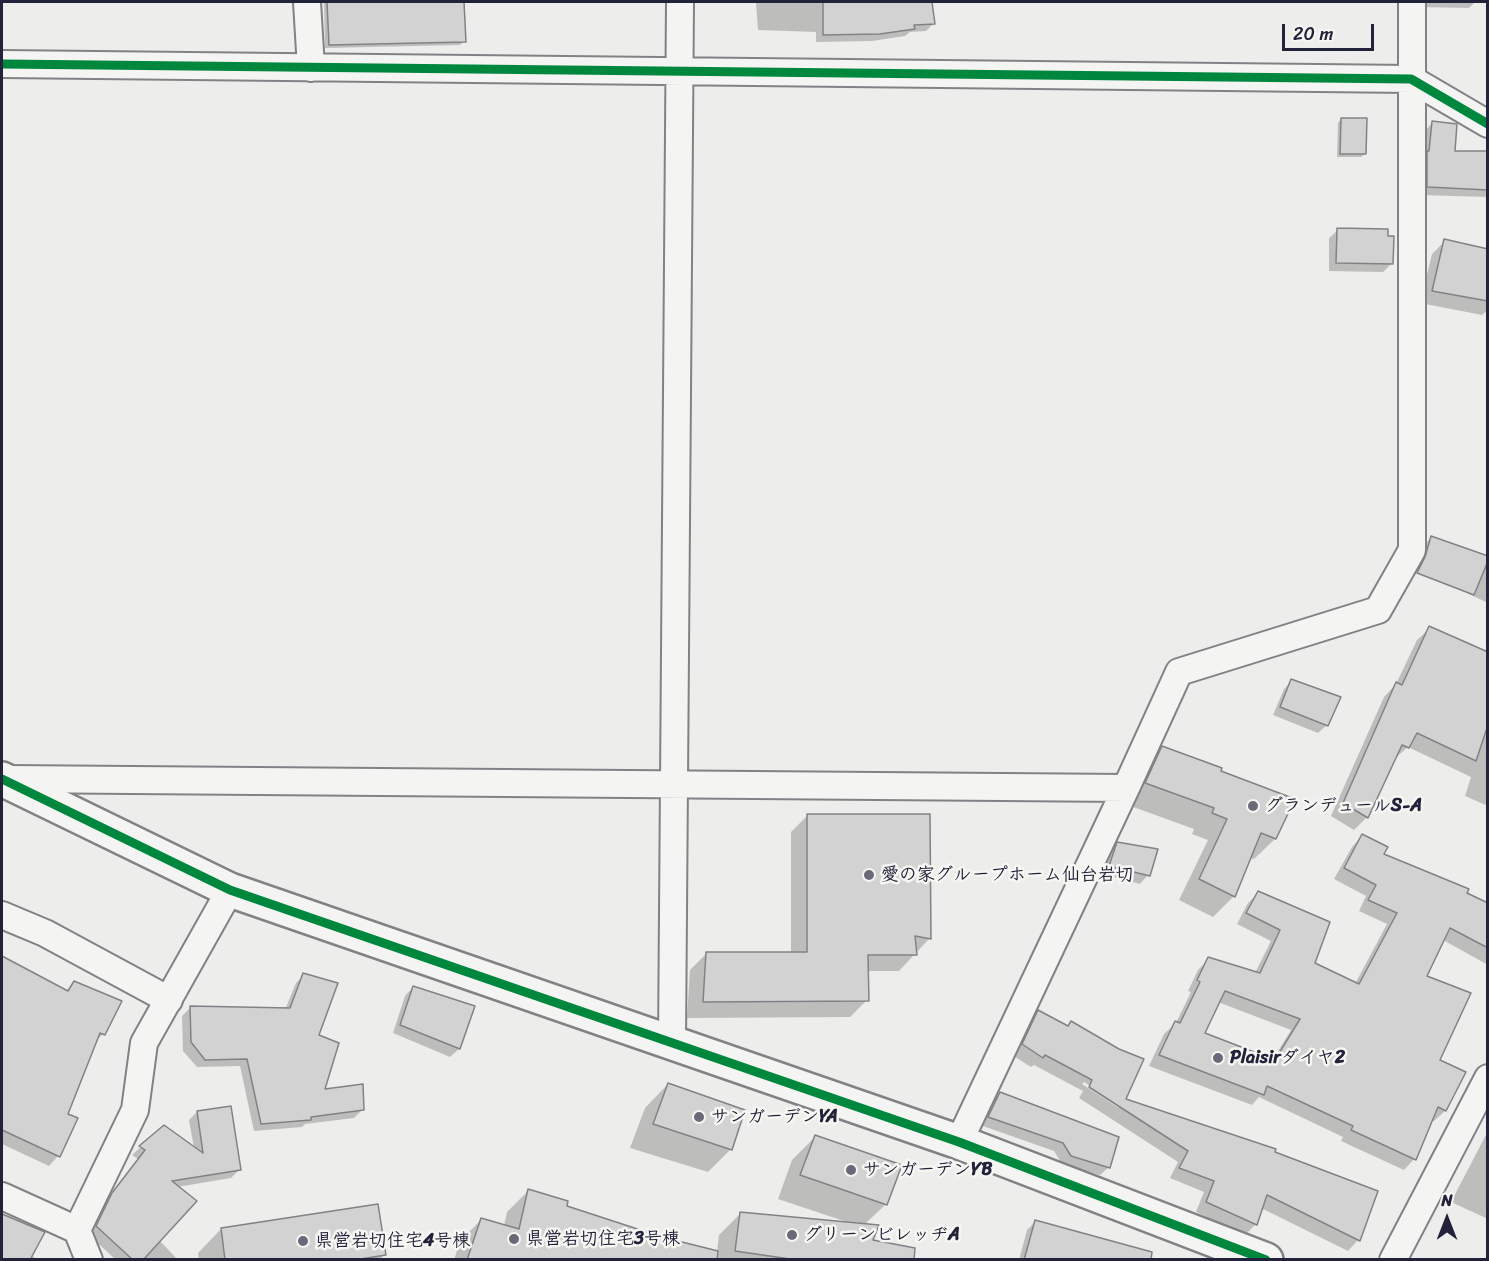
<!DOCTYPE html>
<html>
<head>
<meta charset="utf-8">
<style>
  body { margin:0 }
  #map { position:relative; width:1489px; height:1261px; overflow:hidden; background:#ededec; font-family:Sriracha,sans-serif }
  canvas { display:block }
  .frame { position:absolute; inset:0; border:3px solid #22223b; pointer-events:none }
  .north { position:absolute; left:1417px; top:1189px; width:60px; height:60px; -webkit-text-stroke:4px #f6f6f2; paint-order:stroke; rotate:0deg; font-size:16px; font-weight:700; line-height:24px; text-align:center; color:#22223b }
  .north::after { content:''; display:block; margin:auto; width:21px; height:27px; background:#22223b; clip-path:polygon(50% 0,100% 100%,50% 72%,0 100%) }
  .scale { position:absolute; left:1282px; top:24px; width:92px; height:27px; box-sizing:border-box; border:3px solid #22223b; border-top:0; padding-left:8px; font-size:18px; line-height:21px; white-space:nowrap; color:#22223b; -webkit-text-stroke:4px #f6f6f2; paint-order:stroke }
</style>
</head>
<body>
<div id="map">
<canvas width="1489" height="1261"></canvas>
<div class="frame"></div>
<div class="north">N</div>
<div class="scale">20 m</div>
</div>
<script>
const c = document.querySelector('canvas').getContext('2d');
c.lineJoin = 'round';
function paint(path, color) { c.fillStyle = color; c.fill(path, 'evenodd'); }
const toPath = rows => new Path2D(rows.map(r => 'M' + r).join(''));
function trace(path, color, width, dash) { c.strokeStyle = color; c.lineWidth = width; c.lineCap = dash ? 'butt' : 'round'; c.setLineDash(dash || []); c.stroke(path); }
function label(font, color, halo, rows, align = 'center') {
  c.font = font + ' Sriracha,"Klee One",sans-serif'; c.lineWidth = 5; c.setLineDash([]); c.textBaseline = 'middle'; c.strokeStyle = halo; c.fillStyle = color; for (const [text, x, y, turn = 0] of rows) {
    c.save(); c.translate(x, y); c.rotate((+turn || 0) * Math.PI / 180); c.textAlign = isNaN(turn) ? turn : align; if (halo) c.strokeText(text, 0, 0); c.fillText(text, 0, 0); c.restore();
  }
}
paint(toPath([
  [324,2,463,2,464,41,460,45,325,48],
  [756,2,931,2,934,23,926,31,910,32,905,36,872,41,816,42,816,32,758,30],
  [1416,2,1475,2,1469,8,1418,7],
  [1341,119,1365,154,1361,157,1337,157,1338,123],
  [1432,123,1454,153,1488,153,1488,197,1420,195,1425,131],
  [1338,230,1386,237,1392,263,1383,272,1329,271,1329,238],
  [1445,241,1488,251,1488,310,1482,315,1420,303,1432,254],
  [1431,538,1488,558,1488,603,1416,569,1423,546],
  [1430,628,1488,654,1488,806,1465,796,1471,777,1408,747,1394,759,1367,817,1354,830,1331,816,1384,697,1396,684,1417,640],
  [1292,681,1327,725,1318,733,1273,715,1284,689],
  [1162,747,1219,772,1293,799,1275,839,1254,859,1249,858,1234,896,1213,917,1179,900,1208,840,1192,834,1194,829,1125,804,1141,768],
  [808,815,929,939,899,971,867,971,867,1000,850,1017,687,1018,690,970,706,954,791,953,791,832],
  [1362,836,1382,855,1488,905,1488,965,1443,940,1425,977,1438,1061,1464,1072,1445,1111,1434,1121,1431,1120,1414,1159,1404,1170,1341,1141,1343,1137,1259,1097,1252,1105,1149,1066,1164,1034,1176,1023,1191,992,1188,991,1198,970,1209,959,1255,973,1271,941,1237,924,1248,903,1258,893,1313,963,1355,984,1387,924,1359,911,1366,896,1334,879,1352,847],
  [1218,1002,1291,1030,1272,1061,1203,1034],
  [1118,844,1148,875,1140,884,1102,874,1109,852],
  [2,957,66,991,74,983,103,1034,95,1042,66,1115,58,1156,49,1166,2,1144],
  [304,975,318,1036,323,1090,362,1110,354,1118,305,1124,302,1127,254,1131,240,1066,197,1067,183,1051,182,1016,190,1008,285,1010,296,983],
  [413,987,474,1007,459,1049,450,1057,393,1033,405,996],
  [1038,1012,1067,1027,1071,1023,1124,1100,1273,1153,1358,1240,1348,1251,1261,1208,1256,1224,1245,1235,1196,1212,1204,1192,1170,1178,1178,1162,1079,1098,1083,1091,1034,1065,1031,1067,1012,1055,1027,1023],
  [1084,1082,1119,1104,1119,1108,1082,1084],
  [668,1084,731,1149,708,1172,630,1148,645,1108],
  [1000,1094,1109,1167,1100,1175,1062,1164,1054,1151,980,1125,992,1102],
  [197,1112,239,1170,231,1178,177,1187,159,1240,178,1260,116,1260,89,1235,104,1203,138,1159,132,1155,164,1126,194,1148,189,1120],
  [1488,1131,1488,1219,1451,1202],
  [816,1136,886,1204,864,1225,871,1241,880,1254,932,1260,716,1260,719,1235,741,1213,847,1222,778,1199,792,1160],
  [529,1190,565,1207,702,1260,454,1260,460,1241,481,1220,504,1226,507,1212],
  [2,1215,43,1233,31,1255,38,1260,2,1260],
  [1035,1222,1123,1250,1158,1260,1019,1260,1027,1230],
  [221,1229,384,1255,379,1260,199,1260,198,1253]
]), '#0003');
const building = toPath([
  [327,2,464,2,466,42,329,45,327,2],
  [823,2,932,2,935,24,914,25,915,29,880,34,823,35,823,2],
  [1341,118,1367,118,1366,154,1340,154,1341,118],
  [1432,121,1457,124,1455,151,1488,151,1488,190,1427,187,1427,151,1429,151,1432,121],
  [1337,228,1388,229,1388,236,1394,236,1393,264,1336,263,1337,228],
  [1444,239,1488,249,1488,301,1432,291,1444,239],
  [1431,536,1488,556,1488,561,1474,595,1417,573,1425,557,1431,536],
  [1429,626,1488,652,1488,725,1476,761,1417,733,1409,748,1402,745,1368,818,1343,803,1396,682,1402,685,1429,626],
  [1291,679,1341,697,1328,726,1280,707,1291,679],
  [1162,746,1222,768,1221,771,1295,799,1276,839,1261,833,1235,897,1199,879,1227,819,1212,813,1214,808,1145,783,1162,746],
  [807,814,930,814,931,939,915,936,917,955,868,955,869,1001,703,1002,706,952,807,952,807,814],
  [1362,834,1388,847,1384,854,1469,889,1467,893,1488,903,1488,948,1450,928,1427,976,1471,993,1440,1060,1466,1072,1446,1111,1438,1107,1416,1160,1351,1130,1353,1126,1267,1086,1264,1095,1159,1055,1175,1021,1180,1023,1200,982,1197,980,1208,957,1260,973,1280,930,1246,913,1258,891,1330,922,1315,963,1359,984,1397,913,1368,900,1376,885,1344,868,1362,834],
  [1225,991,1300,1019,1275,1060,1205,1033,1225,991],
  [1117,842,1158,849,1150,876,1109,866,1117,842],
  [2,956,68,991,74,981,122,1001,105,1035,100,1033,68,1114,78,1118,60,1157,2,1130,2,956],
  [303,973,338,983,319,1035,339,1043,325,1089,363,1084,364,1110,311,1117,311,1120,261,1124,247,1059,205,1060,191,1042,190,1006,290,1008,303,973],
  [413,986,475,1006,460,1049,400,1025,413,986],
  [1038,1010,1068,1026,1071,1021,1119,1049,1144,1059,1126,1099,1276,1149,1275,1152,1378,1191,1360,1241,1267,1195,1257,1225,1206,1202,1214,1181,1179,1168,1188,1151,1089,1087,1092,1080,1045,1055,1043,1058,1022,1044,1038,1010],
  [668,1083,745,1110,732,1150,653,1124,668,1083],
  [1000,1092,1119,1137,1110,1168,1071,1156,1063,1143,988,1117,1000,1092],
  [231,1106,241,1170,172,1181,197,1201,143,1260,133,1260,96,1226,112,1193,145,1150,139,1146,164,1125,203,1153,197,1111,231,1106],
  [815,1135,902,1165,887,1205,800,1175,815,1135],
  [528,1189,568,1201,567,1206,662,1237,718,1251,717,1260,467,1260,481,1218,519,1229,528,1189],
  [378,1204,386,1255,354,1260,225,1260,221,1228,378,1204],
  [740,1212,879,1225,873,1240,915,1248,914,1260,797,1260,735,1251,740,1212],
  [2,1214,45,1232,30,1260,2,1260,2,1214],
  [1035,1220,1152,1252,1151,1260,1024,1260,1035,1220]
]);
paint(building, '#d2d2d3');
trace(building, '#828286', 1.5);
const street = toPath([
  [307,2,311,68],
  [2,64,1411,79,1488,124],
  [8,779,1126,788],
  [2,915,45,933,169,1000],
  [672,1042,680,2],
  [959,1142,1126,788,1179,672,1378,610,1412,550,1412,2],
  [2,1196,77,1230,89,1260],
  [77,1230,135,1110,144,1043,230,890],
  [1393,1260,1488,1078]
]);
const secondary = toPath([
  [2,779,230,890,959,1142,1266,1260]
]);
trace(street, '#828286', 30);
trace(secondary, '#828286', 38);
trace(street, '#f4f4f2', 26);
trace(secondary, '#f4f4f2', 33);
trace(toPath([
  [2,64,1411,79,1488,124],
  [2,779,230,890,959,1142,1266,1260]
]), '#00873e', 9);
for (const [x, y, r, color] of [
  [1253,806,6,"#696979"],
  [869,875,6,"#696979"],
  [1218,1058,6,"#696979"],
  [699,1117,6,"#696979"],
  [851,1170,6,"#696979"],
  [792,1235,6,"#696979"],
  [514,1239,6,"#696979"],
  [303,1241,6,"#696979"]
]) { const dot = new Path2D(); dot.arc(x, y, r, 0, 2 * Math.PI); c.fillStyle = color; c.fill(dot); trace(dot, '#f6f6f2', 2); }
label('bold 18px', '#22223b', '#f6f6f2', [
  ["グランデュールS-A",1265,806],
  ["愛の家グループホーム仙台岩切",881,875],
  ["Plaisirダイヤ2",1230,1058],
  ["サンガーデンYA",711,1117],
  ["サンガーデンYB",863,1170],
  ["グリーンビレッヂA",804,1235],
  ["県営岩切住宅3号棟",526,1239],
  ["県営岩切住宅4号棟",315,1241]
], 'left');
</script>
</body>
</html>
